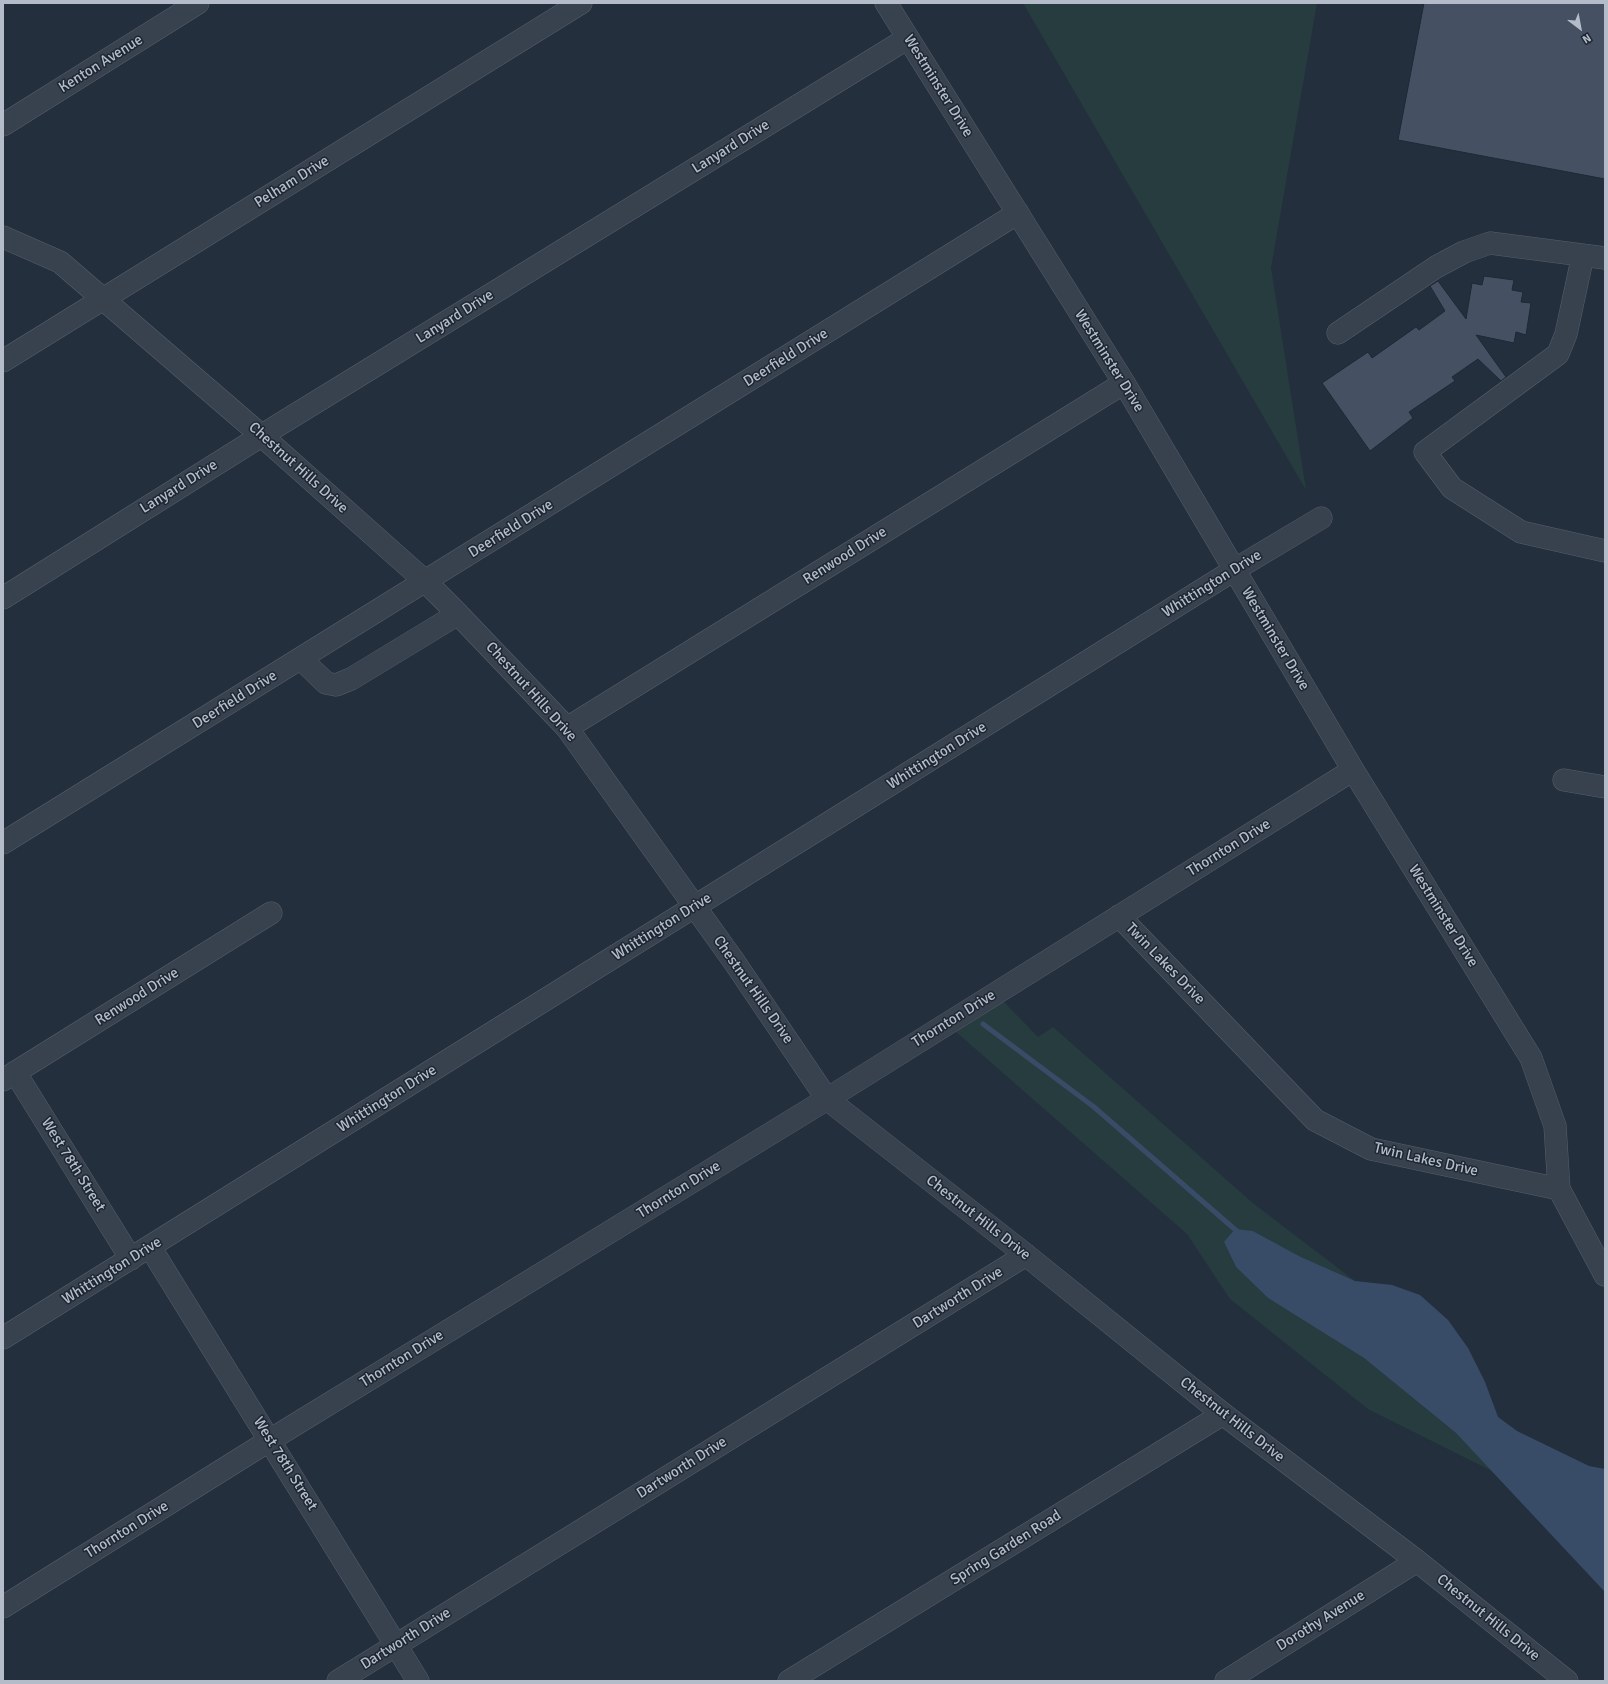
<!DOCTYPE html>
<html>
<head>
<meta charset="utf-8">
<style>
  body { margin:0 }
  #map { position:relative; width:1608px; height:1684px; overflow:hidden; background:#242f3e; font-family:Signika,sans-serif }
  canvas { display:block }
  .frame { position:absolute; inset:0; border:4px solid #b4bcc9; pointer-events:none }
  .north { position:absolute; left:1560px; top:8px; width:40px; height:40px; -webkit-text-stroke:3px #1d2633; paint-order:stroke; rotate:148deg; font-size:11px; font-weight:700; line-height:16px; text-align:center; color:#b4bcc9 }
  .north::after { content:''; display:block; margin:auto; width:14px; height:18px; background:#b4bcc9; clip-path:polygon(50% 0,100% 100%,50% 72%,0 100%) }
</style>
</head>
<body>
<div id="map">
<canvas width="1608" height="1684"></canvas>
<div class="frame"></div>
<div class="north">N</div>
</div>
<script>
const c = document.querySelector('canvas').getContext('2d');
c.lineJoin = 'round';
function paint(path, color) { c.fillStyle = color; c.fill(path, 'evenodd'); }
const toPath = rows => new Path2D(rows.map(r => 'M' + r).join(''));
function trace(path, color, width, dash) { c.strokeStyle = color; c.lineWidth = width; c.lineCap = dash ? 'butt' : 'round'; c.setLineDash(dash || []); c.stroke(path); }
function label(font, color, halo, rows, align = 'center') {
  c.font = font + ' Signika,sans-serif'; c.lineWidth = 3; c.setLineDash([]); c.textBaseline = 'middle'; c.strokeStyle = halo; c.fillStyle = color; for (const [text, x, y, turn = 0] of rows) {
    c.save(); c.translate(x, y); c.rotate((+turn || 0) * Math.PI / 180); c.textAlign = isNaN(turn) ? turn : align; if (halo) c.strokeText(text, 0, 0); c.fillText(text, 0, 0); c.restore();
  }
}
paint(toPath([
  [1023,3,1317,3,1271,268,1306,490],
  [1003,1001,1038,1037,1053,1027,1254,1204,1355,1281,1299,1256,1253,1231,1224,1242,1236,1267,1268,1298,1364,1358,1456,1433,1492,1471,1368,1409,1230,1299,1187,1234,955,1031]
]), '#263c3f');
paint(toPath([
  [1235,1229,1253,1231,1299,1256,1355,1281,1392,1285,1420,1295,1448,1320,1468,1348,1485,1382,1498,1417,1517,1431,1589,1466,1605,1469,1605,1592,1456,1433,1364,1358,1268,1298,1236,1267,1224,1242]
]), '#394c67');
trace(toPath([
  [983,1024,1094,1107,1239,1233]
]), '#394c67', 5);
const building = toPath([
  [1424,3,1605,3,1605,179,1398,140,1424,3],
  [1484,276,1514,280,1512,290,1523,292,1521,302,1531,303,1526,335,1516,332,1514,343,1476,335,1506,377,1501,381,1478,359,1452,377,1455,381,1409,412,1413,418,1370,451,1322,383,1368,352,1372,358,1416,327,1419,330,1445,311,1430,286,1438,281,1466,319,1472,283,1482,285,1484,276]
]);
paint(building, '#455162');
trace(building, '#1f2835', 1);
const minor = toPath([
  [886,3,1124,383,1353,770,1531,1058,1555,1126,1559,1189],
  [3,125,198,3],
  [3,237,60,262,262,436,426,582,458,614,567,728,733,960,827,1099,1026,1255,1223,1414,1417,1561,1567,1681],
  [1583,255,1566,334,1558,354,1425,452,1452,488,1521,532,1605,551],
  [1338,333,1436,267,1464,252,1490,243,1605,258],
  [3,361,581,3],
  [3,598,277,426,908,38],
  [301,659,326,683,336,685,351,679,458,614],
  [567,728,1124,383],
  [1564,780,1605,787],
  [3,843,1018,213],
  [1119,916,1315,1120,1371,1149,1559,1189,1605,1275],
  [15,1072,131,1259],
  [3,1080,271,913],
  [150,1247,418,1681],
  [3,1338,1234,570,1321,518],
  [3,1607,283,1432,827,1099,1353,770],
  [338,1681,1026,1255],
  [789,1681,1223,1414],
  [1226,1681,1417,1561]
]);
trace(minor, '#565f6c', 23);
trace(minor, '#38414e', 22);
label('15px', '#b4bcc9', '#1d2633', [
  ["Kenton Avenue",101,64,-32],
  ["Westminster Drive",938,86,58],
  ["Lanyard Drive",731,147,-32],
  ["Pelham Drive",292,182,-32],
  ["Lanyard Drive",455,317,-32],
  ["Deerfield Drive",786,358,-32],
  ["Westminster Drive",1109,361,58],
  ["Chestnut Hills Drive",298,468,42],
  ["Lanyard Drive",179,487,-32],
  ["Deerfield Drive",511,529,-32],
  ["Renwood Drive",845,556,-32],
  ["Whittington Drive",1212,584,-32],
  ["Westminster Drive",1275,639,59],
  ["Chestnut Hills Drive",531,692,48],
  ["Deerfield Drive",235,700,-32],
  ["Whittington Drive",937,756,-32],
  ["Thornton Drive",1229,848,-32],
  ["Westminster Drive",1443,916,58],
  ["Whittington Drive",662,927,-32],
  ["Twin Lakes Drive",1165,964,46],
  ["Chestnut Hills Drive",753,990,55],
  ["Renwood Drive",137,997,-32],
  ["Thornton Drive",954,1019,-32],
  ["Whittington Drive",387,1099,-32],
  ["Twin Lakes Drive",1426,1160,13],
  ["West 78th Street",73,1165,58],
  ["Thornton Drive",679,1190,-32],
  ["Chestnut Hills Drive",978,1218,38],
  ["Whittington Drive",112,1271,-32],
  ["Dartworth Drive",958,1298,-32],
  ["Thornton Drive",402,1359,-32],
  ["Chestnut Hills Drive",1232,1420,38],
  ["West 78th Street",285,1464,58],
  ["Dartworth Drive",682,1468,-32],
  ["Thornton Drive",127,1530,-32],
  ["Spring Garden Road",1006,1548,-32],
  ["Chestnut Hills Drive",1488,1618,39],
  ["Dorothy Avenue",1321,1621,-32],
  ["Dartworth Drive",406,1639,-32]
]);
</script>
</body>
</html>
